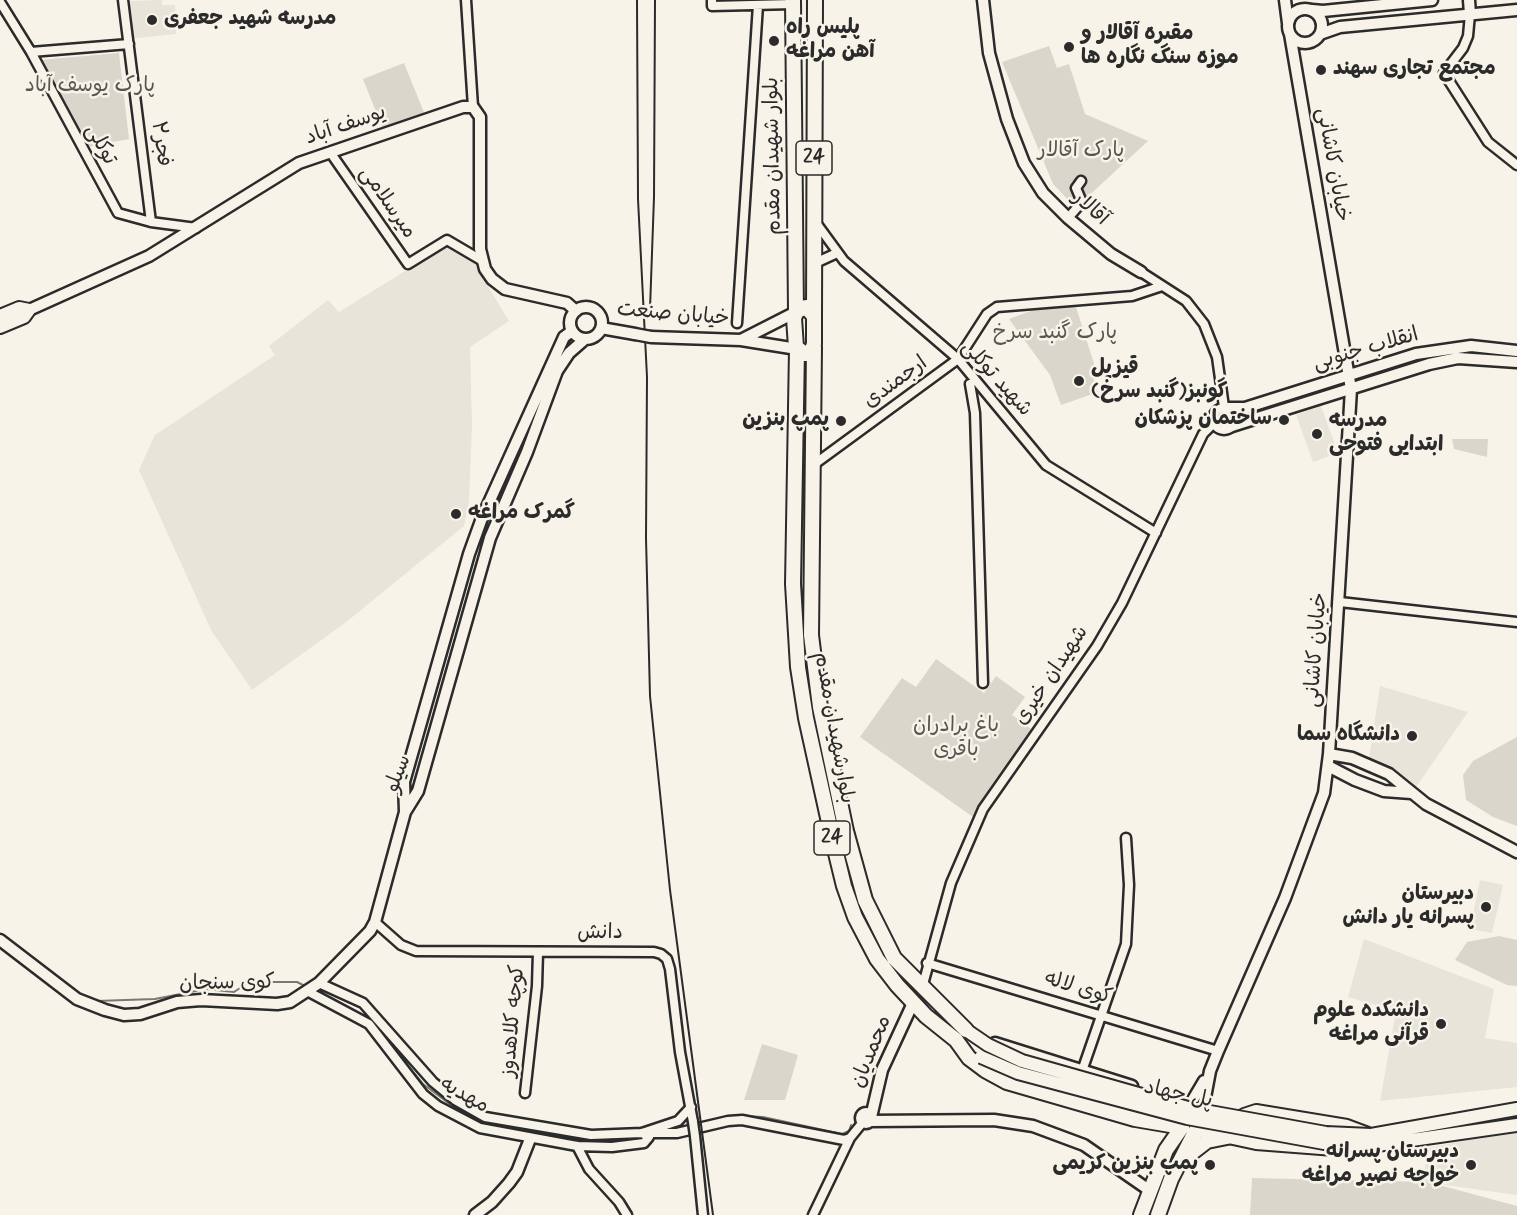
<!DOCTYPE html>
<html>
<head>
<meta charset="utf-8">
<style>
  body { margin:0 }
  canvas { display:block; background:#f7f3e8 }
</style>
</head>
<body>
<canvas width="1517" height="1215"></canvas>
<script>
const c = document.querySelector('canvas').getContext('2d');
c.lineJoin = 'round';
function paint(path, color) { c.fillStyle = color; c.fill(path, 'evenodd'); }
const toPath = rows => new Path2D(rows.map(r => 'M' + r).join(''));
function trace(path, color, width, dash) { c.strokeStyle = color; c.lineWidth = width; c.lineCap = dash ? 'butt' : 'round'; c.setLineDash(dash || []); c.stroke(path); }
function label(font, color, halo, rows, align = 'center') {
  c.font = font + ' Mynerve,"Playpen Sans Arabic",sans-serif'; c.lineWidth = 5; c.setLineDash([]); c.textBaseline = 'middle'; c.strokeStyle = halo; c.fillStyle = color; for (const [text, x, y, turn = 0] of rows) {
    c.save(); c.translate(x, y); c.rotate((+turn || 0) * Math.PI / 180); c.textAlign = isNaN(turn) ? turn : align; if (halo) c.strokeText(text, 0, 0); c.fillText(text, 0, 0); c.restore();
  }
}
paint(toPath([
  [162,0,162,5,175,5,176,34,129,39,126,1],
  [447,245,471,258,509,321,470,347,472,425,469,502,464,526,345,623,252,690,211,630,139,470,155,435,275,355,269,346,328,300,339,312],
  [1321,406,1338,453,1313,462,1296,415],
  [1380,686,1468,712,1414,790,1369,759],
  [1480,880,1503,885,1492,933,1470,929],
  [1364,939,1494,989,1485,1038,1517,1043,1517,1087,1380,1101,1396,1011,1348,997],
  [1517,1130,1517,1195,1423,1182,1428,1148]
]), '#e8e4da');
paint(toPath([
  [1049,46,1057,68,1069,64,1085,114,1148,141,1082,202,1079,211,1053,184,1002,62],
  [119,53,129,139,87,147,39,60],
  [404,63,425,115,384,132,363,79],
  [1075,304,1097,373,1093,377,1098,392,1061,405,1050,375,1009,319,1047,305],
  [1452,439,1488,439,1487,457,1454,449],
  [936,659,984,693,996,676,1025,697,1012,715,1034,731,973,817,860,737,902,678,916,687],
  [1517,737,1517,826,1493,817,1466,800,1463,775,1473,761],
  [1499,936,1517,940,1517,986,1507,985,1455,960,1467,942],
  [762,1044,798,1055,785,1100,744,1100],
  [1252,1178,1428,1182,1517,1206,1517,1215,1250,1215]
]), '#dad6cc');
trace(toPath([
  [331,999,363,1016],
  [96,1001,155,999,206,989,234,992,246,984,263,982,297,982,305,986],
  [373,1023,423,1084,455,1108,480,1123,500,1127],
  [743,1116,763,1117,842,1134,849,1131,851,1125],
  [543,1136,581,1141,633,1140]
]), '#7a7874', 2);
const minor = toPath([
  [123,0,151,222],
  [466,0,473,107],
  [712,0,712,6,793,4],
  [0,2,31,52,118,213,151,222,196,228],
  [1470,14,1468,36,1463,48,1444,73,1488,142,1517,165],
  [31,52,129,44],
  [330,152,408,264,447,240,481,260],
  [1068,218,1082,202,1076,188,1081,181],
  [814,220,844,261,958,359,1046,465,1156,533],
  [813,264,837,253],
  [1141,272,1186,301,1204,324,1217,357,1224,407],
  [737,323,758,5],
  [970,384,975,413,983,683],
  '1213 419a11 11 0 1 1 22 0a11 11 0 1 1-22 0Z',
  [812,462,816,463,958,359,987,314,997,307,1132,296,1162,286],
  [1340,602,1517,622],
  [375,922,401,945,416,951,654,952,661,954,667,959,670,969,680,1052,693,1122],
  [927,963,1218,1051],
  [319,983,363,1003,433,1082,455,1100,485,1117,591,1135,642,1133,678,1121,691,1107],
  [922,988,951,883,983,809,1097,646,1122,603,1203,434,1214,423],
  [307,991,369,1024,423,1094,438,1106,480,1128,577,1146,612,1147,644,1143,649,1137,642,1133],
  [1082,1071,1126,944,1129,885,1126,838],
  [525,1093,537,986,538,952],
  [647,1133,677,1133,728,1121,742,1120,844,1140,850,1138,863,1122],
  [695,1136,703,1215],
  [577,1146,589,1169,619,1202,627,1215],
  [813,1215,850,1138]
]);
const tertiary = toPath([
  [983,0,989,53,1007,119,1024,163,1043,193,1068,218,1111,254,1141,272],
  [1285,0,1288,23],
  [1469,0,1470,14],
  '1288 26a17 17 0 1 1 34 0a17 17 0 1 1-34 0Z',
  [1312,10,1323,11,1432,0],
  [1320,34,1340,27,1517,10],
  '570 323a16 16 0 1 1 32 0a16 16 0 1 1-32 0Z',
  [29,310,149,256,299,163,463,107,473,107,480,117,480,249,485,269,492,279,505,289,567,303,576,311],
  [796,312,741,340,797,349],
  [601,328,635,334],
  [651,337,741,340],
  [1228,408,1245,408,1416,354,1471,346,1517,351],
  [1232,426,1429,364,1458,358,1517,362],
  [1329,754,1352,758,1389,774,1426,804,1517,852],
  [1328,766,1355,780,1384,791,1411,793],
  [405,812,404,782,469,554,482,518,564,337,572,331],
  [0,940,77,999,105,1010,124,1015,140,1014,177,1002,201,1000,277,1004,290,1002,319,983,370,931,375,922,405,812,418,791,490,538,527,452,557,371,569,353,585,339],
  [995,1043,1132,1086],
  [1179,1100,1191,1103,1204,1081],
  [1203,1108,1210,1071,1218,1051,1285,898,1324,793,1329,754,1351,389,1290,34],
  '861 1118a5 5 0 1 1 10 0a5 5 0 1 1-10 0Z',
  [871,1117,882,1070,913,1003],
  [869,1121,994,1120,1033,1126,1084,1145,1149,1190],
  [475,1215,492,1202,509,1183,517,1172,530,1139]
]);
const secondary = toPath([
  [0,316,19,308,29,310,24,317,0,327],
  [966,1030,988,1045],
  [1241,1123,1244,1115,1256,1111,1347,1126,1371,1135,1517,1109],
  [1196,1130,1256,1143,1334,1149],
  [1363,1147,1517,1125]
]);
const primary = toPath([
  [793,0,796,312],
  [806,307,814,316,814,344,811,352,805,354,796,347,794,318,797,311,806,307],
  [814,316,815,0],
  [814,347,811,635,820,707,846,831,865,900,894,958,966,1030],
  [797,349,793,584,798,667,806,718,834,845,844,886,855,917,877,959,897,985,926,1016,956,1040,969,1058,985,1070,1007,1082,1135,1119,1182,1127,1166,1150,1141,1215],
  [1185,1158,1207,1141,1227,1137],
  [1158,1215,1171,1179,1196,1130]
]);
trace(minor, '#2b2b2b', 13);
trace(tertiary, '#2b2b2b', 15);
trace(secondary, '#2b2b2b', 16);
trace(primary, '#2b2b2b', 18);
trace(minor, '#f7f3e8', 8);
trace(tertiary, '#f7f3e8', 10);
trace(secondary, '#f7f3e8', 12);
trace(primary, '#f7f3e8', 14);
trace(toPath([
  [637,0,638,199,647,377,646,538,650,696,670,890,713,1215],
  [650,309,654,197,655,0]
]), '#2b2b2b', 2);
const minorBridge = toPath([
  [693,1122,695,1136]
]);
const tertiaryBridge = toPath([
  [635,334,651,337]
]);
const secondaryBridge = toPath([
  [988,1045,1022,1061,1188,1108,1326,1133,1371,1135],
  [981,1057,1018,1073,1187,1118,1324,1143,1372,1146]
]);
trace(minorBridge, '#2b2b2b', 13, []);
trace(tertiaryBridge, '#2b2b2b', 15, []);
trace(secondaryBridge, '#2b2b2b', 16, []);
trace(minorBridge, '#f7f3e8', 8);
trace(tertiaryBridge, '#f7f3e8', 10);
trace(secondaryBridge, '#f7f3e8', 12);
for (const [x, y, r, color] of [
  [152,20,6,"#2b2b2b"],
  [774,41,6,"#2b2b2b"],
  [1069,47,6,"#2b2b2b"],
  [1321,70,6,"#2b2b2b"],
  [1079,381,6,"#2b2b2b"],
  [1284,420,6,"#2b2b2b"],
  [841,421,6,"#2b2b2b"],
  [1317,434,6,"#2b2b2b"],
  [456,514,6,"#2b2b2b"],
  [1412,736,6,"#2b2b2b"],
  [1486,907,6,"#2b2b2b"],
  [1441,1024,6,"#2b2b2b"],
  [1210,1165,6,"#2b2b2b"],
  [1471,1165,6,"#2b2b2b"]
]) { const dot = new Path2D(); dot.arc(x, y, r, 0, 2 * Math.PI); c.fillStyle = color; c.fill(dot); trace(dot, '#f7f3e8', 2); }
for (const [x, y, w] of [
  [814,158,36],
  [832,838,36]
]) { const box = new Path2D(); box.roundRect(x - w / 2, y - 17, w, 34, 4.5); c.fillStyle = '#f7f3e8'; c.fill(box); trace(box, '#2b2b2b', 1.5); }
label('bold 20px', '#2b2b2b', null, [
  ["24",814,158],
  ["24",832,838]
]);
label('bold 21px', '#2b2b2b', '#f7f3e8', [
  ["مدرسه شهید جعفری",164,20],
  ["پلیس راه",786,29],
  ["آهن مراغه",786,53],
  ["مقبره آقالار و",1081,35],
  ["موزه سنگ نگاره ها",1081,59],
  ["مجتمع تجاری سهند",1333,70],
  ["قیزیل",1091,369],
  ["گونبز(گنبد سرخ)",1091,393],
  ["ساختمان پزشکان",1272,420,"right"],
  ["پمپ بنزین",829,421,"right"],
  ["مدرسه",1329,422],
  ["ابتدایی فتوحی",1329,446],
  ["گمرک مراغه",468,514],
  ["دانشگاه سما",1400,736,"right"],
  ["دبیرستان",1474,895,"right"],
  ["پسرانه یار دانش",1474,919,"right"],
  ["دانشکده علوم",1429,1012,"right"],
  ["قرآنی مراغه",1429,1036,"right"],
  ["دبیرستان پسرانه",1459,1153,"right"],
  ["خواجه نصیر مراغه",1459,1177,"right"],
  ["پمپ بنزین کریمی",1198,1165,"right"]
], 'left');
label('21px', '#575653', '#f7f3e8', [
  ["پارک یوسف آباد",90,87],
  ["پارک آقالار",1081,152],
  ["پارک گنبد سرخ",1055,334],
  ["باغ برادران",956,727],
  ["باقری",956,751]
]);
label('21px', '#2b2b2b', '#f7f3e8', [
  ["یوسف آباد",346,126,-19],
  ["فجر۲",160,144,82],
  ["توکلی",100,145,61],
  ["بلوار شهیدان مقدم",774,156,-91],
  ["خیابان کاشانی",1332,165,80],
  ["میرسلامی",387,203,55],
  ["آقالار",1090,209,42],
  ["خیابان صنعت",673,315,5],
  ["انقلاب جنوبی",1366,350,-16],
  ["شهید توکلی",996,379,48],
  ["ارجمندی",896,383,-36],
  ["خیابان کاشانی",1317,650,-86],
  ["شهیدان خیری",1052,676,-56],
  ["بلوارشهیدان مقدم",833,728,80],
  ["سیلو",399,774,-69],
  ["دانش",600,934],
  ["کوی سنجان",227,984,-1],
  ["کوی لاله",1078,989,17],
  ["کوچه کلاهدوز",514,1021,-85],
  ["محمدیان",872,1052,-68],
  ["پل جهاد",1178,1095,12],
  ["مهدیه",464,1096,29]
]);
</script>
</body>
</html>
